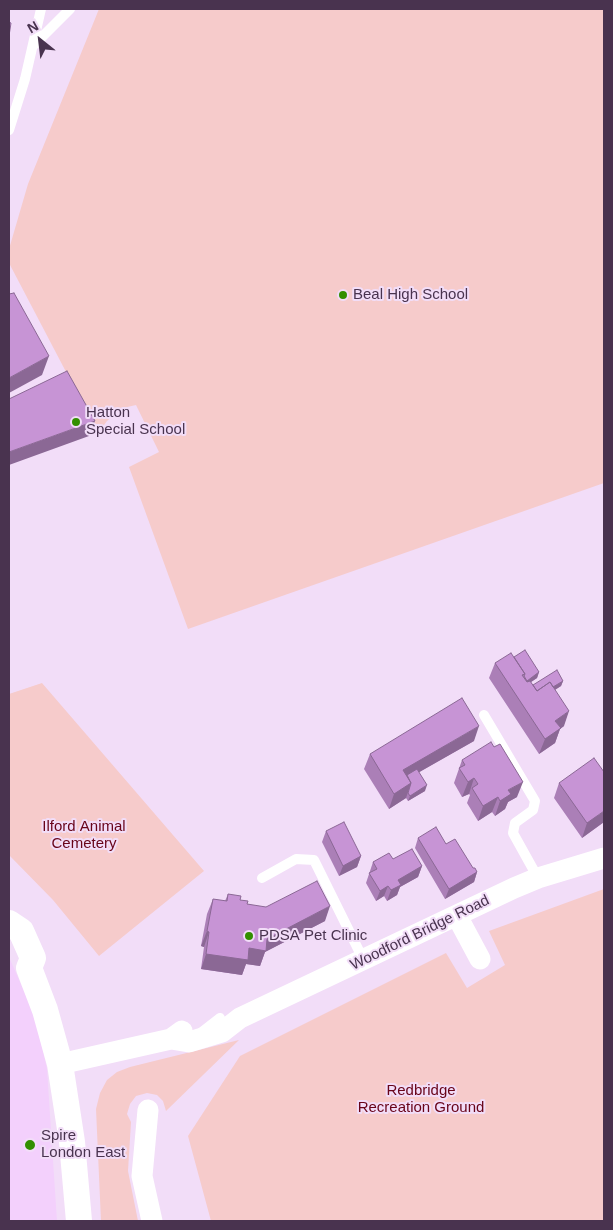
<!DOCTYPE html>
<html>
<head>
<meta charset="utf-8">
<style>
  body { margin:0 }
  #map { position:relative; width:613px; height:1230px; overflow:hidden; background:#f2ddf8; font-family:Arial,sans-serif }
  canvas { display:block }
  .frame { position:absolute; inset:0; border:10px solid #49334f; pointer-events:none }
  .north { position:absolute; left:15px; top:15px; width:50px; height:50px; -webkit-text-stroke:4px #f2ddf8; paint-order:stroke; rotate:331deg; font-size:14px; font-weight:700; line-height:20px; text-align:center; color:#49334f }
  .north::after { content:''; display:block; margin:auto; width:18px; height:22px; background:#49334f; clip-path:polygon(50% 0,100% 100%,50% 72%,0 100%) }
</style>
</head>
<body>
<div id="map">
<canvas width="613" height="1230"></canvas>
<div class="frame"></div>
<div class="north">N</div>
</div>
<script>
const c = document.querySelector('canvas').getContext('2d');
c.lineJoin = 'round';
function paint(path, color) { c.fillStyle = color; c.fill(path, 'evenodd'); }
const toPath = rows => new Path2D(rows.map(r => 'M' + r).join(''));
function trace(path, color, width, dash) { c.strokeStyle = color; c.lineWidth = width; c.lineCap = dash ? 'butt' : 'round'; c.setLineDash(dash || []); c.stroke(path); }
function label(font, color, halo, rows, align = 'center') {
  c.font = font + ' Arial,sans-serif'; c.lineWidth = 4; c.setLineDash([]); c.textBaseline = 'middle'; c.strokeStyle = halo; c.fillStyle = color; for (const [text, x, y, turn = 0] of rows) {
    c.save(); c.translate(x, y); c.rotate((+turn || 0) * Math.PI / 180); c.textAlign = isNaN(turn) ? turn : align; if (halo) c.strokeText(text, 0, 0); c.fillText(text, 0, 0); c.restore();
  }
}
paint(toPath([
  [9,957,35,1016,47,1069,57,1221,9,1221]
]), '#f3d0fc');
paint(toPath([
  [99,9,604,9,604,483,188,629,129,467,159,452,136,405,123,408,107,421,98,433,9,263,9,249,28,184],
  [42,683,204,871,99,956,53,900,9,855,9,694],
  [604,889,604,1221,211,1221,188,1136,240,1056,446,953,467,988,505,965,489,931],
  [239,1040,166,1111,163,1101,157,1095,147,1093,136,1096,130,1104,127,1114,131,1122,128,1171,138,1221,101,1221,96,1109,100,1093,107,1080,117,1072,130,1067]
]), '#f6cbcb');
trace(toPath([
  [34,45,70,9],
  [9,130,25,79,41,9],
  [484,715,535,801,533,810,515,823,513,833,538,878],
  [262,878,296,859,314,860,364,961],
  [202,1032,220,1018]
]), '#fff', 10);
trace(toPath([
  [457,916,480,959],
  [171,1039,189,1042,222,1032,240,1018,514,888,538,878,604,858],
  [60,1064,171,1039,182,1031],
  [148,1110,142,1176,152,1221]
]), '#fff', 21);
trace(toPath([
  [9,923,21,931,33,958,29,968,45,1010,60,1064,72,1142,79,1221]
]), '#fff', 26);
paint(toPath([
  [514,657,539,672,537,678,531,682,533,685,563,681,561,686,555,690,564,726,560,729,555,743,539,754,489,678,495,663],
  [474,741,419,772,425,791,408,801,406,798,389,809,364,769,370,754],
  [462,760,517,797,508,802,505,809,495,816,492,812,478,821,467,803,470,795,469,794,462,797,454,783],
  [559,783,604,822,582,838,554,798],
  [326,831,361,856,357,867,339,876,322,842],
  [418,838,446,844,477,872,474,882,445,899,415,848],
  [393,859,422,866,418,877,400,887,397,895,387,901,384,896,376,901,366,883,373,862],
  [228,894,247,904,325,921,265,952,260,966,246,964,242,975,201,969,204,947,201,946,207,914,213,899,225,901]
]), '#ab7fb7');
paint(toPath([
  [49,356,42,375,9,393,9,378],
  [95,421,89,436,9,465,9,452],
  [539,672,537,678,525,686,527,681],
  [563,681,561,686,532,704,534,699],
  [569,711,564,726,560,729,555,743,539,754,545,739,555,721],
  [479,726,474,741,402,782,403,770],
  [474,778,469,794,462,797,468,782],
  [523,782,517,797,508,802,505,809,495,816,500,801,508,790],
  [411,783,406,798,389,809,394,794],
  [427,785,425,791,408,801,410,796],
  [498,797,492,812,478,821,483,806],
  [604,811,604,822,582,838,587,823],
  [361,856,357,867,339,876,343,866],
  [422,866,418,877,400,887,397,895,387,901,391,890,398,880],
  [477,872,474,882,445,899,449,889],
  [388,886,384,896,376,901,380,891],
  [330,906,325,921,265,952,260,966,246,964,242,975,201,969,206,954,249,948],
  [207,931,209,932,204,947,201,946]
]), '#8b6895');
const building = toPath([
  [9,22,11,23,9,36,9,22],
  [14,293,49,356,9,378,9,294,14,293],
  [67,371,95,421,9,452,9,399,67,371],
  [525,650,539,672,527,681,524,676,525,674,514,657,525,650],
  [511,653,525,674,522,675,527,682,530,681,537,691,550,682,569,711,555,721,561,728,545,739,495,663,511,653],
  [557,670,563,681,553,687,550,682,537,691,533,685,557,670],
  [462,698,479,726,403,770,411,783,394,794,370,754,462,698],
  [491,742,494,747,500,744,523,782,508,790,511,794,500,801,498,797,483,806,472,788,478,784,474,778,468,782,459,768,465,765,462,760,491,742],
  [594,758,604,772,604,811,587,823,559,783,594,758],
  [417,769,427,785,410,796,408,793,411,783,407,775,417,769],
  [344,822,361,856,343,866,326,831,344,822],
  [436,827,446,844,455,839,473,868,475,868,477,872,449,889,418,838,436,827],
  [412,849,422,866,398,880,401,885,391,890,388,886,380,891,369,873,377,869,373,862,389,853,393,859,412,849],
  [317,881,330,906,267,939,266,951,249,948,248,960,206,954,209,932,207,931,213,899,227,901,228,894,241,896,240,900,248,901,247,904,266,907,317,881]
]);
paint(building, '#c794d5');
trace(building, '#8b6895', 1);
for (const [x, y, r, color] of [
  [343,295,5,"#328f00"],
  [76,422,5,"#328f00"],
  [249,936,5,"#328f00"],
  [30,1145,6,"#328f00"]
]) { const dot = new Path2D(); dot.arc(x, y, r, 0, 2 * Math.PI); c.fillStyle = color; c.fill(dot); trace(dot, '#f2ddf8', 2); }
label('15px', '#49334f', '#f2ddf8', [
  ["Beal High School",353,295],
  ["Hatton",86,413],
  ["Special School",86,430],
  ["PDSA Pet Clinic",259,936],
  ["Spire",41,1136],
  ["London East",41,1153]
], 'left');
label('15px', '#680419', '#f2ddf8', [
  ["Ilford Animal",84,827],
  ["Cemetery",84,844],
  ["Redbridge",421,1091],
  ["Recreation Ground",421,1108]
]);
label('15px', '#49334f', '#f2ddf8', [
  ["Woodford Bridge Road",420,933,-26]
]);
</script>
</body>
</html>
